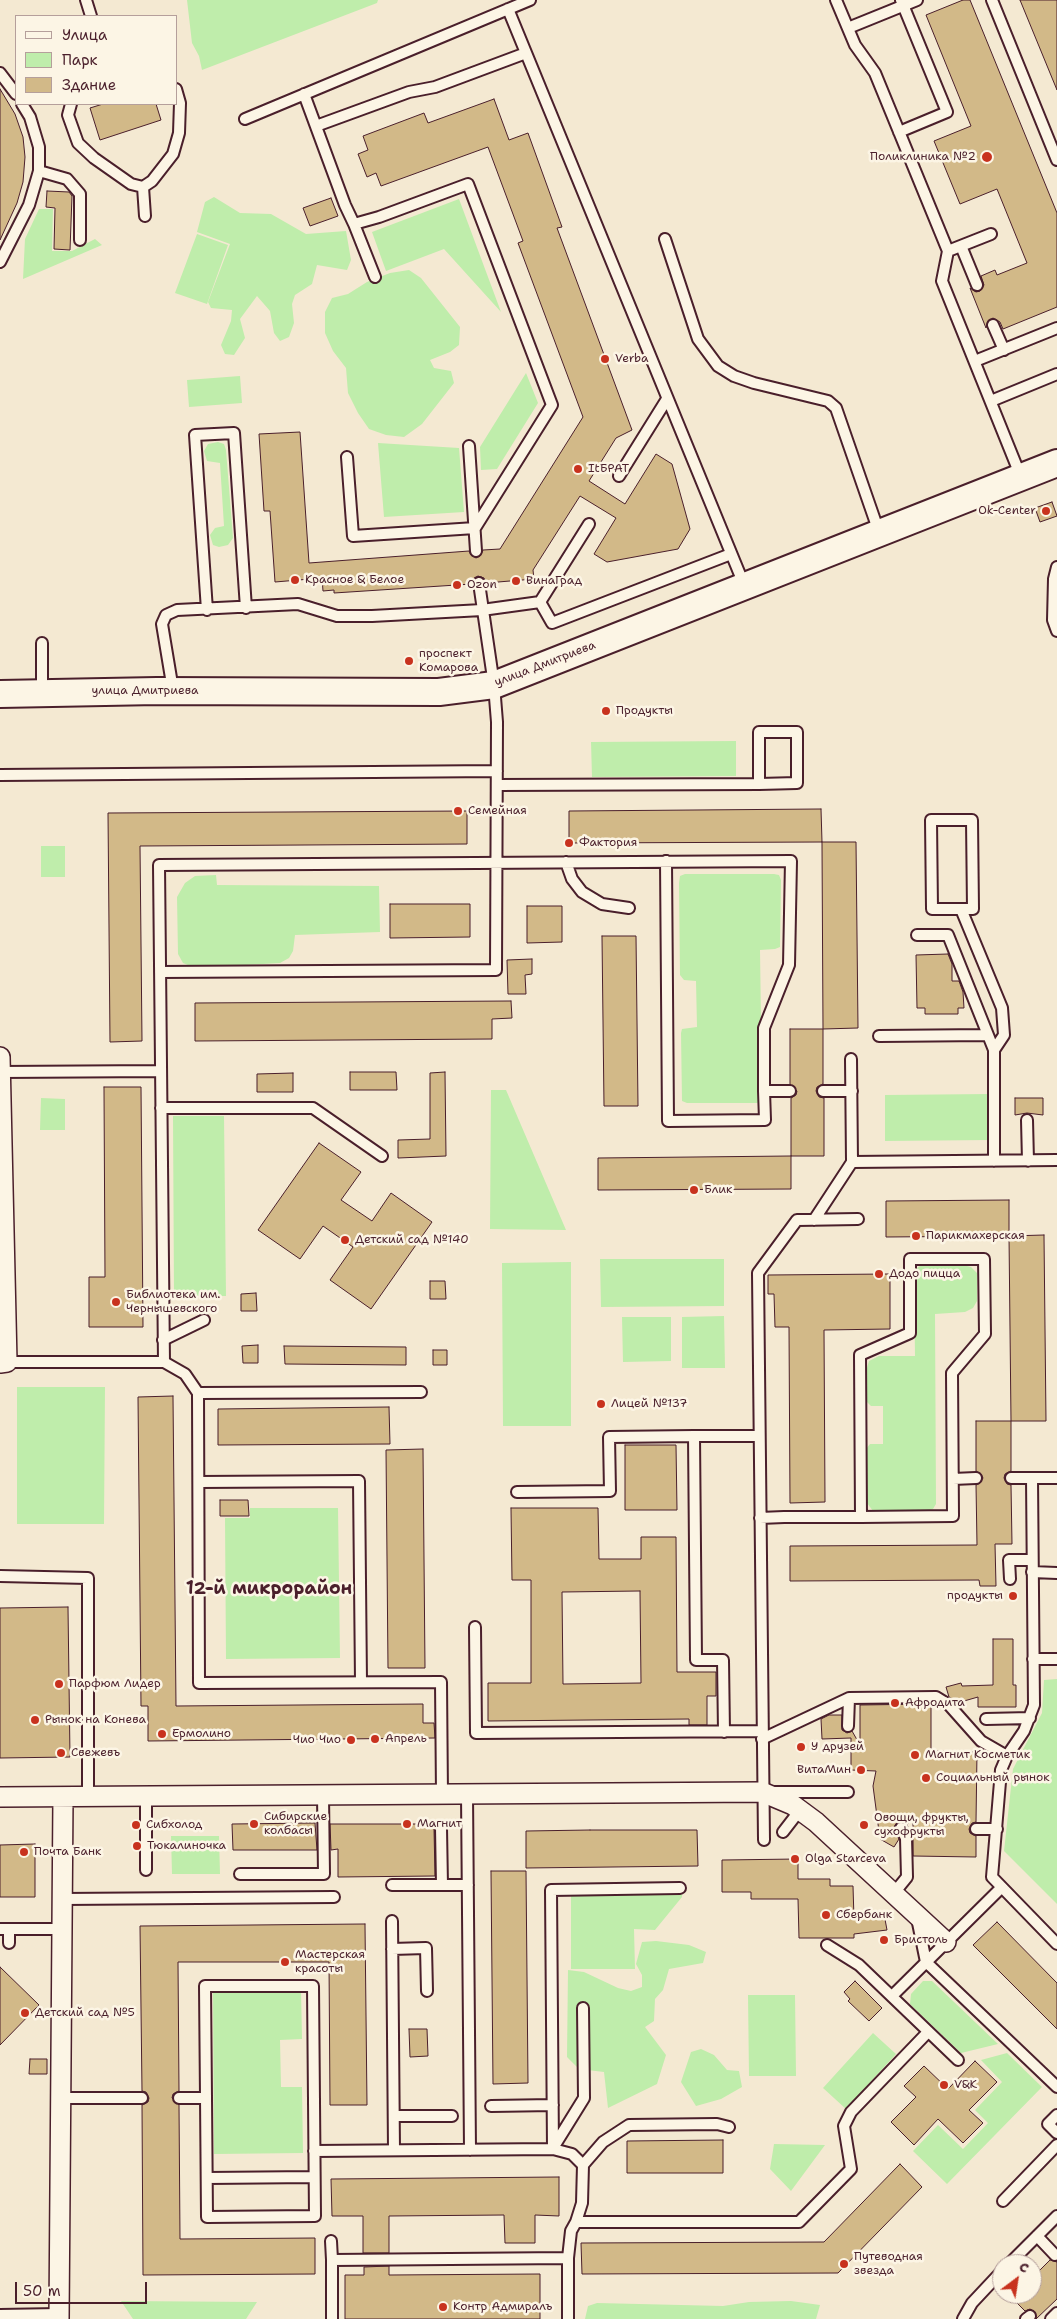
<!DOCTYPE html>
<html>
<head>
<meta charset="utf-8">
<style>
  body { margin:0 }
  #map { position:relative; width:1057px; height:2319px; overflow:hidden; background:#f4e9d2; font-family:"Shantell Sans",sans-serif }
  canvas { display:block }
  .legend { position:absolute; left:15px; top:15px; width:162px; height:90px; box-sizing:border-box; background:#fcf5e5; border:1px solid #b59f9b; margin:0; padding:6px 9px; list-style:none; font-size:15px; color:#4a1f2b }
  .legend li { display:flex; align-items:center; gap:10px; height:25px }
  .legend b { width:25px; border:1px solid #b59f9b }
  .north { position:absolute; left:992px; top:2254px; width:50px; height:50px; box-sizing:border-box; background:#fcf5e5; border:1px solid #b59f9b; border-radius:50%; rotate:31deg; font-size:14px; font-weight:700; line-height:20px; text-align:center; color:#4a1f2b }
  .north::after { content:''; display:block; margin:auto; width:18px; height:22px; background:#c8321e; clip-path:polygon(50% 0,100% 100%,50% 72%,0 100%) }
  .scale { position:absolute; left:15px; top:2282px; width:132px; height:22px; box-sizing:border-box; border:2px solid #4a1f2b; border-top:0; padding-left:6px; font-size:15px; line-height:18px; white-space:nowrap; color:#4a1f2b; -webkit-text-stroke:4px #fcf5e5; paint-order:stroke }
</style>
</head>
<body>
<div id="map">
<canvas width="1057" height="2319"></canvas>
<ul class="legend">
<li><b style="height:6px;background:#fcf5e5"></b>Улица</li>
<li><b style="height:14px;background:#bfedab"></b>Парк</li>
<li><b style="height:14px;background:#d2b988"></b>Здание</li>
</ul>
<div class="north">С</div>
<div class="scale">50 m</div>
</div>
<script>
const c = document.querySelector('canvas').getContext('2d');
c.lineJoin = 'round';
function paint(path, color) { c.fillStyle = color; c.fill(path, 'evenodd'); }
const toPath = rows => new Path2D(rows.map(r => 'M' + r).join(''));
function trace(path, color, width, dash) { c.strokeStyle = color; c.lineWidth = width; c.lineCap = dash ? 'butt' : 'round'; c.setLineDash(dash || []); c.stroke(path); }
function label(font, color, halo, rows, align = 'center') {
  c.font = font + ' "Shantell Sans",sans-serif'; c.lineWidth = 5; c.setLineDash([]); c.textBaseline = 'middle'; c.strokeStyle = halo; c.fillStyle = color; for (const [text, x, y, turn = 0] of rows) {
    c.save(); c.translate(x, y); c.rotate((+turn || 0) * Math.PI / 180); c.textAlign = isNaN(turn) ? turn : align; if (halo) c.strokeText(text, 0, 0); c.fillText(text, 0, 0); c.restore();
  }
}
paint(toPath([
  [187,0,378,0,377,3,202,70,199,56,192,43],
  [214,197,240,213,271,214,306,234,346,231,351,260,347,270,317,265,312,284,295,295,292,304,294,323,289,337,280,341,274,333,270,311,257,296,240,319,245,338,234,355,225,354,221,345,231,321,232,310,211,308,208,302,230,244,197,232,205,202],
  [459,199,501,312,444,249,386,271,372,232],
  [39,209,53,209,52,251,72,251,95,239,102,245,23,279,25,239],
  [197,234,228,245,207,304,175,293],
  [409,270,421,278,460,327,459,345,450,352,430,360,434,368,451,371,454,383,422,424,404,437,386,435,369,429,358,413,348,393,346,368,333,351,325,333,325,312,332,298,348,294,367,282,390,273],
  [526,373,538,403,497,469,481,470,480,447],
  [240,376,242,403,189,407,187,380],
  [218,442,224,444,226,450,233,538,228,545,219,547,213,545,210,535,215,528,224,526,220,463,207,461,204,451,208,444],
  [378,443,459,448,464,512,384,517],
  [736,741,736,776,592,777,591,742],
  [41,846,65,846,65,877,41,877],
  [685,874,774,874,779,875,781,880,780,947,775,949,760,950,762,1097,761,1101,757,1103,687,1103,682,1101,681,1033,682,1029,697,1027,696,981,684,980,680,975,679,883,680,876],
  [216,875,217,885,379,886,380,932,295,935,293,951,289,958,280,963,195,968,183,963,178,954,177,897,185,883,195,876],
  [491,1090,506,1090,566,1230,490,1229],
  [990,1094,990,1140,885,1141,885,1095],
  [41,1098,65,1099,65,1130,40,1130],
  [173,1116,224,1116,226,1296,174,1296],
  [600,1259,724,1259,724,1306,601,1307],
  [571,1262,571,1426,503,1426,502,1263],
  [921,1265,963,1265,971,1267,977,1273,977,1301,973,1308,965,1312,935,1314,936,1504,933,1509,926,1511,873,1511,867,1503,866,1449,870,1444,883,1444,883,1406,871,1406,866,1401,866,1371,869,1361,879,1356,915,1356,914,1275,916,1269],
  [724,1316,725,1368,682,1368,682,1317],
  [622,1317,671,1317,671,1361,623,1362],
  [17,1387,105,1387,104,1524,17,1524],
  [250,1508,338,1508,340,1658,226,1659,225,1518,250,1518],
  [1057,1679,1057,1904,1004,1851,1013,1769,1042,1713,1044,1680],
  [171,1836,219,1836,220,1874,172,1874],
  [571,1894,682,1894,682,1897,655,1930,634,1929,635,1969,571,1969],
  [656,1941,689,1945,706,1952,703,1963,669,1969,663,1990,655,1999,654,2021,645,2027,666,2055,657,2084,608,2108,604,2072,579,2069,567,2057,568,1970,584,1972,618,1988,631,1991,642,1987,642,1975,636,1964,642,1942],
  [923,1981,932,1981,998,2044,961,2053,910,2004,911,1994],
  [301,1990,302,2039,280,2040,281,2087,302,2087,303,2153,214,2154,213,1991],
  [748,1995,795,1995,796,2076,749,2076],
  [873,2033,896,2054,846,2109,823,2088],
  [701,2049,714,2055,727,2070,739,2071,742,2087,721,2099,696,2106,681,2082,691,2052],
  [1007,2053,1042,2087,947,2184,913,2151,938,2125,963,2149,988,2123,975,2110,1002,2082,981,2060],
  [774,2144,825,2145,791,2191,770,2169],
  [121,2301,257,2302,246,2319,133,2319],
  [791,2301,820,2305,816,2319,585,2319,588,2306,597,2303,723,2306,749,2302]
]), '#bfedab');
const building = toPath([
  [963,0,970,0,1057,213,1057,307,1003,329,1000,322,993,318,988,321,986,328,970,288,976,292,980,291,984,285,981,276,995,270,997,275,1027,263,997,189,960,204,934,141,971,126,926,15,963,0],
  [1020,0,1057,0,1057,90,1020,0],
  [0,89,15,114,23,137,25,157,23,182,17,203,0,240,0,89],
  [494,99,509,140,528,133,562,227,557,228,632,430,616,438,589,481,625,504,656,454,672,464,690,529,678,549,607,562,594,554,616,518,580,496,533,570,534,579,486,583,484,578,478,576,474,578,472,584,334,593,334,590,323,591,322,578,275,582,270,511,264,511,259,434,300,432,309,563,469,551,471,555,476,558,480,556,483,550,500,549,583,417,518,243,523,241,488,147,381,186,376,173,367,177,358,154,368,150,363,136,424,113,428,123,494,99],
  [103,104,156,104,161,120,100,140,90,108,103,104],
  [47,191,69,192,72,196,70,250,54,249,55,208,46,207,47,191],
  [331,198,338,216,310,226,303,208,331,198],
  [1052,502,1057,516,1040,522,1035,508,1052,502],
  [821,809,822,842,569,843,569,811,821,809],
  [467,811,467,844,140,846,142,1041,110,1042,108,813,467,811],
  [822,842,856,842,858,1028,823,1029,822,842],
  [390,904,470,904,470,937,390,938,390,904],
  [527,906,562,906,562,942,527,943,527,906],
  [602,936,636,936,638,1106,604,1106,602,936],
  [948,954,952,964,952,981,959,981,963,992,964,1008,958,1008,958,1014,925,1014,925,1008,917,1008,916,955,948,954],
  [532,959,532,974,525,975,526,994,508,994,507,960,532,959],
  [511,1001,512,1018,492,1019,492,1039,195,1041,195,1003,511,1001],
  [790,1029,823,1029,823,1084,817,1087,816,1091,819,1097,824,1098,824,1156,791,1156,791,1098,796,1095,797,1091,790,1084,790,1029],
  [350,1072,396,1072,397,1090,350,1090,350,1072],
  [445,1072,446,1156,398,1158,398,1140,430,1139,430,1073,445,1072],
  [293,1073,293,1092,257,1092,257,1074,293,1073],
  [104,1087,141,1087,143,1327,89,1327,89,1277,105,1277,104,1087],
  [1015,1098,1043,1098,1043,1115,1027,1113,1015,1115,1015,1098],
  [319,1143,361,1172,341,1200,372,1221,391,1193,432,1222,371,1309,330,1280,353,1247,323,1226,300,1259,258,1230,319,1143],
  [791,1156,791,1189,598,1190,598,1158,791,1156],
  [1009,1200,1009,1236,886,1237,886,1201,1009,1200],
  [1044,1235,1046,1421,1011,1421,1009,1236,1044,1235],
  [890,1274,890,1329,824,1330,825,1502,790,1503,789,1327,775,1327,774,1294,768,1294,768,1275,890,1274],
  [430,1281,445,1281,446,1299,430,1299,430,1281],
  [256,1293,257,1311,241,1311,241,1294,256,1293],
  [258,1345,258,1363,243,1363,242,1346,258,1345],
  [284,1346,406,1347,406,1365,285,1364,284,1346],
  [433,1350,447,1350,447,1365,433,1365,433,1350],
  [173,1396,176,1706,423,1704,423,1723,434,1723,435,1738,148,1741,148,1706,141,1706,138,1397,173,1396],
  [389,1407,390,1444,218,1445,218,1409,389,1407],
  [976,1421,1011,1421,1011,1471,1005,1474,1004,1478,1007,1484,1011,1485,1012,1544,995,1544,996,1586,980,1586,979,1580,790,1581,790,1546,977,1545,976,1485,980,1483,983,1478,981,1474,976,1471,976,1421],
  [625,1445,676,1445,677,1510,625,1510,625,1445],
  [423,1449,425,1668,388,1668,386,1450,423,1449],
  [220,1500,248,1500,249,1516,220,1516,220,1500],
  [511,1508,598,1508,599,1559,641,1559,641,1537,676,1537,677,1672,716,1672,716,1696,707,1696,707,1725,689,1725,689,1719,488,1721,488,1683,531,1683,531,1580,512,1580,511,1508],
  [640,1591,641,1683,563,1684,562,1592,640,1591],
  [68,1607,70,1757,0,1758,0,1608,68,1607],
  [993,1639,1013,1639,1013,1685,1016,1685,1016,1707,978,1707,978,1697,957,1703,949,1697,946,1687,961,1683,962,1686,993,1685,993,1639],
  [931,1704,931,1751,977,1752,976,1822,972,1823,969,1829,970,1833,976,1836,976,1857,913,1856,913,1815,907,1825,901,1821,895,1825,895,1831,899,1839,894,1847,880,1839,873,1786,876,1771,851,1770,851,1738,822,1739,821,1719,829,1715,842,1715,842,1730,847,1733,852,1731,860,1745,860,1705,931,1704],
  [315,1823,317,1850,233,1850,232,1824,315,1823],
  [330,1824,436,1824,434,1828,435,1876,338,1877,338,1849,331,1850,330,1824],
  [590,1830,697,1830,698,1866,526,1868,526,1831,590,1830],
  [35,1844,35,1897,0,1897,0,1845,35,1844],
  [798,1859,798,1879,830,1879,830,1886,853,1886,854,1919,884,1914,887,1930,854,1934,854,1938,799,1938,798,1899,751,1899,751,1892,722,1892,722,1860,798,1859],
  [491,1871,526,1871,528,2083,493,2084,491,1871],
  [997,1922,1057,1983,1057,2029,973,1945,997,1922],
  [365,1924,367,2105,330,2105,329,1962,178,1962,179,2091,173,2094,172,2098,179,2105,180,2239,315,2238,315,2274,143,2275,142,2105,148,2102,149,2098,146,2092,142,2091,140,1926,365,1924],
  [0,1967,39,2005,0,2045,0,1967],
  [855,1981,882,2008,869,2021,848,2001,850,1999,844,1992,855,1981],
  [409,2029,427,2029,428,2056,410,2057,409,2029],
  [30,2059,47,2059,47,2074,29,2074,30,2059],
  [975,2061,997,2082,969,2110,983,2123,963,2143,938,2119,914,2145,891,2122,916,2097,904,2086,924,2066,948,2089,975,2061],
  [723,2140,723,2173,627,2173,627,2141,723,2140],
  [900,2164,922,2187,838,2273,582,2274,581,2243,824,2242,900,2164],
  [559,2177,559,2216,535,2215,535,2243,505,2243,504,2215,389,2216,389,2253,363,2253,363,2216,332,2216,331,2179,559,2177],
  [1050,2260,1057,2262,1057,2299,1036,2319,1035,2312,1030,2309,1025,2311,1008,2294,1032,2294,1032,2278,1050,2260],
  [389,2266,389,2275,540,2274,540,2319,345,2319,345,2275,364,2275,364,2267,389,2266]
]);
paint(building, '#d2b988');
trace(building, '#4a1f2b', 1);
const service = toPath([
  [86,0,91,16],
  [836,0,855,45,875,73,948,251,942,281,1021,477],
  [992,0,1057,160],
  [508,9,745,587],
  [848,28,917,0],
  [0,73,16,94],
  [304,94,345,205,354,224,379,217,468,184,552,405,475,528,353,536,347,457],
  [71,104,68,115,78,143,94,158,131,184,143,187,152,181,173,154,179,133,180,103,176,89],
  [245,119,530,0],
  [316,126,409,92,435,87,526,53],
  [899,132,947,112,901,0],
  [39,171,67,179,80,194,80,240],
  [143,187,145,216],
  [354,224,375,277],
  [665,239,698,339,718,366,734,376,754,383,828,401,836,408,879,532],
  [961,246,977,285],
  [948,251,991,234],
  [0,262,29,205,39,171,39,147,30,117,22,104],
  [993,325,1004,350],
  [975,361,1057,328],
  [991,401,1057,374],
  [469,446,476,551],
  [619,476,667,399],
  [1057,567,1054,579,1053,620,1057,631],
  [540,602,589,524],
  [207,610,195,435,234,433,246,608],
  [42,643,42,692],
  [173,690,162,624,166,615,177,610,298,604,337,616,372,616,482,610,540,602,552,623,731,554],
  [0,775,497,771],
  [498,785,759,784,797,783,797,732,759,732,759,784],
  [931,820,972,820,973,909,932,909,931,820],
  [666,861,668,1121,765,1120,764,1091],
  [566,862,572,879,582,892,602,904,629,908],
  [961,909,1002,1008,1004,1035,994,1050],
  [917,935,948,935,994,1050,994,1161],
  [160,972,496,970,497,722,494,685,479,583],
  [879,1036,987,1035],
  [0,1072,161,1071],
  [823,1091,852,1091],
  [161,1108,313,1108,382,1156],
  [1027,1120,1028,1161],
  [852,1162,1057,1160],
  [814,1220,852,1162,851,1059],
  [163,1340,204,1320],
  [7,1362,164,1362,185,1374,198,1393,199,1683,441,1682,442,1795],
  [164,1362,159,865,791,861,789,965,764,1028,764,1091,790,1091],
  [198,1393,421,1392],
  [1011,1478,1057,1478],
  [1032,1478,1034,1705,1024,1731,1007,1756,1001,1770,992,1877,1057,1944],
  [953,1479,976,1478],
  [199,1482,359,1481,361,1682],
  [517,1492,610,1491,609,1437,694,1436],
  [760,1518,784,1517,861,1517,953,1516,952,1373,985,1334,984,1259,910,1259,910,1333,860,1355,861,1517],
  [1032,1572,1057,1573],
  [0,1576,88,1578,88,1797],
  [1010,1579,1009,1560,1032,1560],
  [475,1627,476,1733,762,1731],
  [1033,1659,1057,1659],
  [986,1719,1030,1718],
  [848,1726,849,1698],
  [724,1732,723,1660,696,1660,694,1436,759,1436],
  [762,1739,849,1698,936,1697,949,1705,981,1741,1007,1756],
  [773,1792,848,1792],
  [467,1794,470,2150],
  [146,1796,146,1870],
  [441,1828,442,1885],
  [976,1829,997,1829],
  [783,1832,800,1810],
  [764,1840,758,1273,797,1220,858,1219],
  [240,1874,324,1874,323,1795],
  [392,1885,468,1885],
  [894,1893,907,1877,906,1838,901,1828],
  [62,1899,334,1897],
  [917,1918,926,1962,1057,2087],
  [392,1921,394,2150],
  [0,1929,62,1929],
  [9,1929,9,1943],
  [827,1945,859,1965,958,2060],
  [392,1949,426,1948,427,1991],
  [892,1996,1001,1888],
  [61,2098,142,2098],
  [179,2098,206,2098,205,1986,313,1986,315,2216,207,2217,206,2098],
  [491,2106,553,2105],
  [1057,2115,1048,2124,1057,2133],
  [394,2116,452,2116],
  [553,2148,584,2098,583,2008],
  [553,2149,551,1890,680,1888],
  [314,2151,553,2149,572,2154,583,2165,582,2203,576,2222],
  [583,2165,603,2142,629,2125,717,2124,729,2127],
  [207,2178,314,2177],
  [1003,2201,1057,2145],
  [1037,2236,1055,2255],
  [331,2241,332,2260],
  [1009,2264,1057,2216],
  [0,2315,59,2314],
  [332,2319,332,2260,568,2258],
  [568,2319,568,2258,571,2231,576,2222,799,2222,851,2169,844,2126,851,2112,928,2032],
  [963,2319,972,2303,1002,2271],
  [1026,2319,1030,2316],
  [1051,2319,1057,2313]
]);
const minor = toPath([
  [0,1057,7,1362,0,1363],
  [0,1797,762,1792,793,1805,816,1822,946,1942],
  [59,2319,63,1797]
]);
const secondary = toPath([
  [0,694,157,691,439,692,494,685,1057,463]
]);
trace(service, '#4a1f2b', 14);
trace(minor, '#4a1f2b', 22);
trace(secondary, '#4a1f2b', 30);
trace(service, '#fcf5e5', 10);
trace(minor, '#fcf5e5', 19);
trace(secondary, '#fcf5e5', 26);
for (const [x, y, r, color] of [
  [987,157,6,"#c8321e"],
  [605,359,5,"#c8321e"],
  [578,469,5,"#c8321e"],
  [1046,511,5,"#c8321e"],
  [295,580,5,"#c8321e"],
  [516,581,5,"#c8321e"],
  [457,585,5,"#c8321e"],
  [409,661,5,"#c8321e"],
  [606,711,5,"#c8321e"],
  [458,811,5,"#c8321e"],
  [569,843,5,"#c8321e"],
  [694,1190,5,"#c8321e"],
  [916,1236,5,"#c8321e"],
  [345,1240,5,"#c8321e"],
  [879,1274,5,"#c8321e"],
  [116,1302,5,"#c8321e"],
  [601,1404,5,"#c8321e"],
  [1013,1596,5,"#c8321e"],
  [59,1684,5,"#c8321e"],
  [895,1703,5,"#c8321e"],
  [35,1720,5,"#c8321e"],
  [162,1734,5,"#c8321e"],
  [375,1739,5,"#c8321e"],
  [351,1740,5,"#c8321e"],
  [801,1747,5,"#c8321e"],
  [61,1753,5,"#c8321e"],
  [915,1755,5,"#c8321e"],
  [861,1770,5,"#c8321e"],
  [926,1778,5,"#c8321e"],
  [254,1824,5,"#c8321e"],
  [407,1824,5,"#c8321e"],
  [136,1825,5,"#c8321e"],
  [864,1825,5,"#c8321e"],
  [137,1846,5,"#c8321e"],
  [24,1852,5,"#c8321e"],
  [795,1859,5,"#c8321e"],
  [826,1915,5,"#c8321e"],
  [884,1940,5,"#c8321e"],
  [285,1962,5,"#c8321e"],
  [25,2013,5,"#c8321e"],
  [944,2085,5,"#c8321e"],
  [844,2264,5,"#c8321e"],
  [443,2307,5,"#c8321e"]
]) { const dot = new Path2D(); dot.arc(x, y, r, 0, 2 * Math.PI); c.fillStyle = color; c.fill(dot); trace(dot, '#fcf5e5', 2); }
label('12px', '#4a1f2b', '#fcf5e5', [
  ["Поликлиника №2",976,157,"right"],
  ["Verba",615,359],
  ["ItБРАТ",588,469],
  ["Ok-Center",1036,511,"right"],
  ["Красное & Белое",305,580],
  ["ВинаГрад",526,581],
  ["Ozon",467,585],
  ["проспект",419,654],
  ["Комарова",419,668],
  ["Продукты",616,711],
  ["Семейная",468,811],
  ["Фактория",579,843],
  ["Блик",704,1190],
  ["Парикмахерская",926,1236],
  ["Детский сад №140",355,1240],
  ["Додо пицца",889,1274],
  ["Библиотека им.",126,1295],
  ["Чернышевского",126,1309],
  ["Лицей №137",611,1404],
  ["продукты",1003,1596,"right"],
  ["Парфюм Лидер",69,1684],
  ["Афродита",905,1703],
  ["Рынок на Конева",45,1720],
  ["Ермолино",172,1734],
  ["Апрель",385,1739],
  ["Чио Чио",341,1740,"right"],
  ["У друзей",811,1747],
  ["Свежевъ",71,1753],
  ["Магнит Косметик",925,1755],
  ["ВитаМин",851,1770,"right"],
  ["Социальный рынок",936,1778],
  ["Сибирские",264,1817],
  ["колбасы",264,1831],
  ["Овощи, фрукты,",874,1818],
  ["сухофрукты",874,1832],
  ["Магнит",417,1824],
  ["Сибхолод",146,1825],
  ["Тюкалиночка",147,1846],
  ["Почта Банк",34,1852],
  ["Olga Starceva",805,1859],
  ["Сбербанк",836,1915],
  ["Бристоль",894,1940],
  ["Мастерская",295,1955],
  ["красоты",295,1969],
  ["Детский сад №5",35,2013],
  ["V&K",954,2085],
  ["Путеводная",854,2257],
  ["звезда",854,2271],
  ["Контр Адмиралъ",453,2307]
], 'left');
label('12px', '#4a1f2b', '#fcf5e5', [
  ["улица Дмитриева",545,664,-21],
  ["улица Дмитриева",145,691]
]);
label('bold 18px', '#4a1f2b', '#fcf5e5', [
  ["12-й микрорайон",269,1589]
]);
</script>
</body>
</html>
